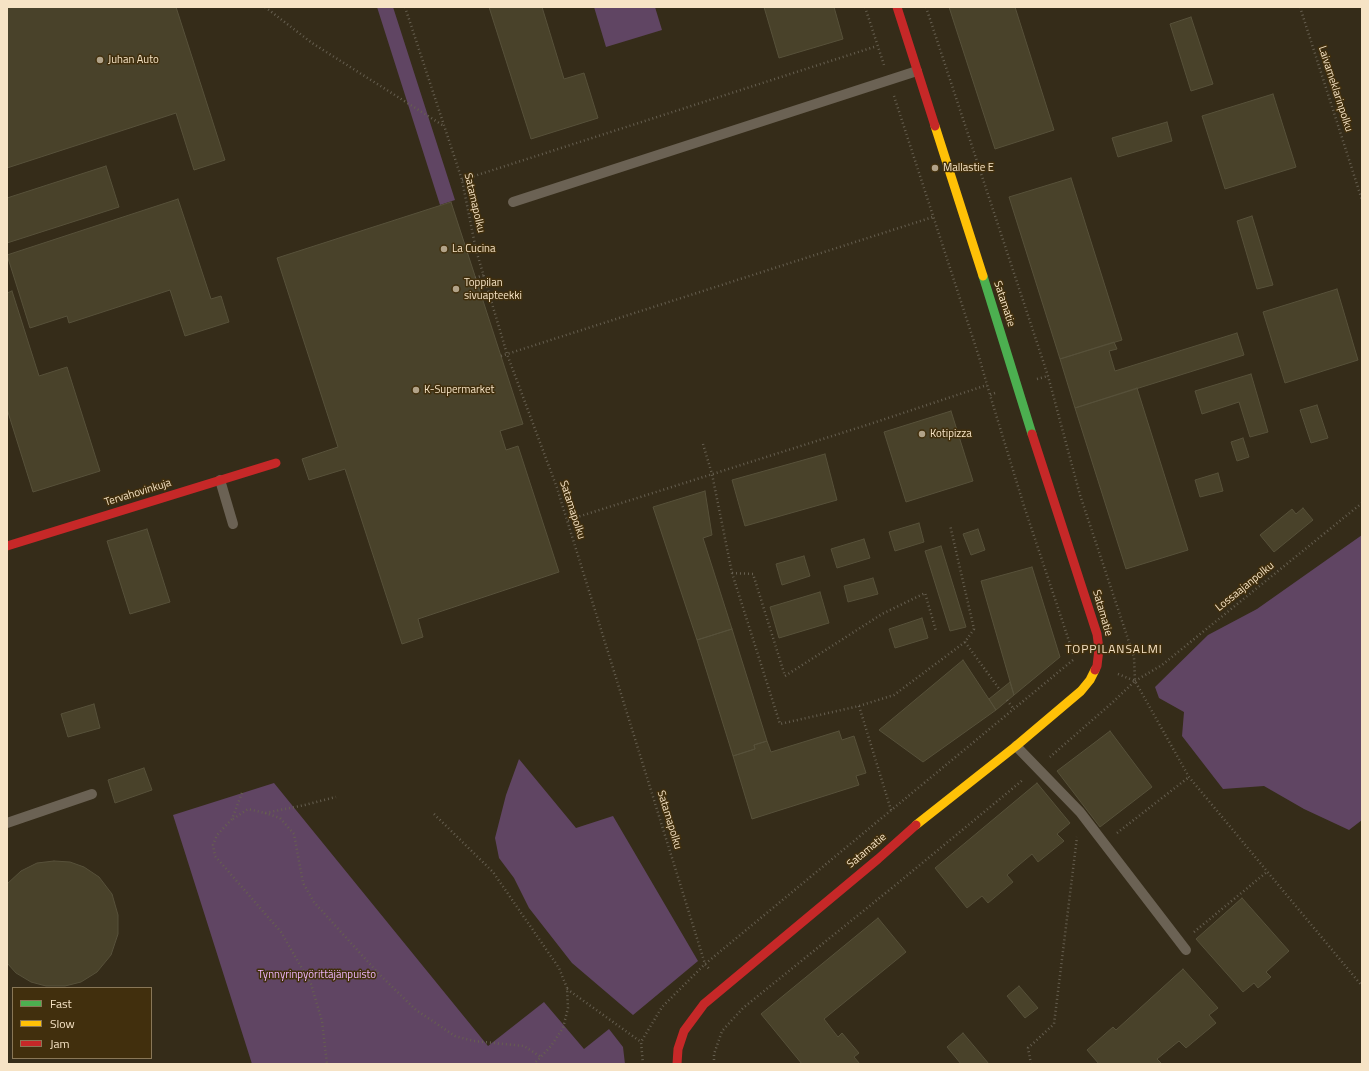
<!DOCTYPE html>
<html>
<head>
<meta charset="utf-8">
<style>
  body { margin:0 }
  #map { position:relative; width:1369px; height:1071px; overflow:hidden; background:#352c19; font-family:"Titillium Web",sans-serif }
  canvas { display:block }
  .frame { position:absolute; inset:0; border:8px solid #f6e3c5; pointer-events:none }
  .legend { position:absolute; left:12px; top:987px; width:140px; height:72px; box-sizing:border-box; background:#412f0d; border:1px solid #897757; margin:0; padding:5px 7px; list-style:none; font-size:12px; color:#f6e3c5 }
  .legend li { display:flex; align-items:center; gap:8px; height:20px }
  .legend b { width:20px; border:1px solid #897757 }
</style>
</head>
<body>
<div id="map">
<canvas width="1369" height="1071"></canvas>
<div class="frame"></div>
<ul class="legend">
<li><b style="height:5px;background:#4caf50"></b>Fast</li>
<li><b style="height:5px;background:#ffc107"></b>Slow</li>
<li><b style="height:5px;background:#c62828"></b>Jam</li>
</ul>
</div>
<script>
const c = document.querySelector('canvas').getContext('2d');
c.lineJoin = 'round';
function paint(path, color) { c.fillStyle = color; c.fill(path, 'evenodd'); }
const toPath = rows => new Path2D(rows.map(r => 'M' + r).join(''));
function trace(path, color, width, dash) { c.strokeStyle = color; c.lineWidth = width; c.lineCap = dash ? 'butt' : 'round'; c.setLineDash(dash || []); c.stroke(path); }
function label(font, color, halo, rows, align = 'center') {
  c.font = font + ' "Titillium Web",sans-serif'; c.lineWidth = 3; c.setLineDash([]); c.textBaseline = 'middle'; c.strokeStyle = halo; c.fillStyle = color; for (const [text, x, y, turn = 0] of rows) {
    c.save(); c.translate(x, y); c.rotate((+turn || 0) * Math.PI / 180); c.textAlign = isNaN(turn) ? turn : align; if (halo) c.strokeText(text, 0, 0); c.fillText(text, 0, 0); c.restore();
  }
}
paint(toPath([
  [377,7,393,7,455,200,440,205],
  [594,7,655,7,662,30,606,47],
  [1362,535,1362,820,1349,830,1304,809,1264,786,1223,789,1182,736,1184,712,1159,698,1155,687,1208,635,1257,609],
  [519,759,576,828,613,816,698,961,633,1015,572,963,529,908,514,878,499,858,495,838,506,795],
  [274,783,488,1046,544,1002,584,1049,609,1029,623,1047,625,1064,252,1064,173,815]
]), '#604563');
const building = toPath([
  [7,7,176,7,225,160,194,170,176,113,7,168,7,7],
  [489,7,542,7,564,79,584,73,598,118,531,139,489,7],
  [764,7,834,7,843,39,779,58,764,7],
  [949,7,1015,7,1054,130,995,149,949,7],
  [1191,17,1213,84,1191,91,1170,24,1191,17],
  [1273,94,1296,167,1225,189,1202,116,1273,94],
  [1167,122,1172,141,1118,157,1112,138,1167,122],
  [106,166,119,207,7,243,7,198,106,166],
  [1071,178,1122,340,1060,359,1009,197,1071,178],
  [178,199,211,299,221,296,229,322,185,336,170,290,69,323,67,316,30,328,7,255,178,199],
  [451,202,523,424,500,431,506,450,518,446,559,572,418,619,423,637,402,644,345,469,309,480,302,459,338,447,277,258,451,202],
  [1252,216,1273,285,1257,289,1237,221,1252,216],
  [1337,289,1358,360,1285,383,1263,312,1337,289],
  [12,291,39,376,67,367,100,471,33,492,7,409,7,293,12,291],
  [1237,333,1244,355,1075,408,1060,359,1114,342,1117,349,1109,351,1115,371,1237,333],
  [1251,374,1268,432,1250,437,1239,402,1202,414,1195,391,1251,374],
  [1137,388,1188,550,1126,569,1075,408,1137,388],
  [1317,405,1328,438,1311,443,1300,410,1317,405],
  [951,411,973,481,906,502,884,432,951,411],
  [1243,438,1249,457,1237,461,1231,442,1243,438],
  [825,454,837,500,745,526,732,480,825,454],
  [1218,473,1223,491,1200,497,1195,480,1218,473],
  [705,491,712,535,703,538,732,629,697,640,653,507,705,491],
  [1303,508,1313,520,1274,552,1260,535,1292,509,1296,514,1303,508],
  [919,523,924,542,895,551,889,532,919,523],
  [147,529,170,602,130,614,107,541,147,529],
  [978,529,985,550,971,555,963,534,978,529],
  [864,539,870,558,837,568,831,549,864,539],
  [941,546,966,627,950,631,925,551,941,546],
  [804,556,810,576,782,585,776,564,804,556],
  [1032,567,1060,657,1014,695,981,581,1032,567],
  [873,578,878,594,848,602,844,586,873,578],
  [820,592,829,623,779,638,770,607,820,592],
  [922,618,928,638,895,648,889,629,922,618],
  [732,629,767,741,754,745,755,749,733,756,697,640,732,629],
  [963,660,996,710,923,762,879,730,963,660],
  [1010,682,1014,695,996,710,989,699,1010,682],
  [94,704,100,728,68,737,61,714,94,704],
  [839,731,842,740,854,736,866,773,856,776,859,785,752,819,733,756,755,749,754,745,767,741,771,752,839,731],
  [1110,731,1152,787,1100,827,1057,771,1110,731],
  [144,768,152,790,115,803,108,780,144,768],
  [1037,783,1070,823,1057,834,1064,841,1038,862,1032,854,1007,875,1013,882,988,903,982,896,967,908,935,868,1037,783],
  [54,861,70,862,84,867,99,877,112,894,118,915,118,934,111,955,97,972,81,982,65,986,46,986,31,982,16,973,7,963,7,884,21,871,37,863,54,861],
  [1242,898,1289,951,1266,972,1271,977,1258,988,1254,983,1243,992,1196,939,1242,898],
  [878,918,906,952,824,1019,838,1037,842,1033,859,1053,854,1057,860,1064,802,1064,761,1014,878,918],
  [1183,969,1218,1008,1209,1015,1216,1023,1186,1048,1179,1041,1157,1059,1162,1064,1099,1064,1087,1050,1113,1027,1116,1030,1183,969],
  [1019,986,1038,1008,1025,1018,1007,996,1019,986],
  [963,1033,989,1064,961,1064,947,1047,963,1033]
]);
paint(building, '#49422a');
trace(building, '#57513a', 1);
trace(toPath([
  [265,7,312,43,444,126],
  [405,7,462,180,476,250,507,354,557,488,705,964,710,970],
  [865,7,884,65],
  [926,7,1048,376,1080,495,1134,657,1135,681,1113,702,1050,757],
  [1300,7,1362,200],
  [894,96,979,357,990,395],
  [462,180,877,46],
  [467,253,476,250],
  [475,278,484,275],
  [501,356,933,217],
  [1037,379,1048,376],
  [995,393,990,395,1024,506,1074,656],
  [703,444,712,474,732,573,780,724,859,706,894,695,965,642,974,629,950,525],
  [568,520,870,424,987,385],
  [732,573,753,574,785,676,882,614,925,593,936,631],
  [965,642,1000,690],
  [1118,674,1135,681,1189,777,1362,986],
  [1135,681,1162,665,1362,503],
  [1007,700,1013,708],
  [859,706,891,810],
  [242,793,232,819,217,835,213,845,215,856,281,932,311,984,322,1021,327,1064],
  [265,813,280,818,294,834,303,883,314,902,378,973,416,1010,455,1036,474,1041,524,1046,541,1057],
  [434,814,493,872,559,968,567,988,568,1008,563,1028,551,1046,534,1064],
  [233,819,248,809,265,813,305,805,336,797],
  [1117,833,1189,777],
  [1194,932,1268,871],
  [567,989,641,1042],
  [643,1064,641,1042,662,1007,705,964,1073,660],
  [714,1064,714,1054,722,1031,743,1008,898,883,1024,779],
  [1031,1064,1028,1048,1054,1024,1077,837]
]), '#665f50', 2.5, [1, 3]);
trace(toPath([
  [513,202,917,71],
  [220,480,233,524],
  [1016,746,1080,812,1186,950],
  [7,823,92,794]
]), '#6b6254', 10);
trace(toPath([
  [983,276,1032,434]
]), '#4caf50', 9);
trace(toPath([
  [935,126,983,276],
  [916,825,1016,746,1081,691,1090,680,1095,670]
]), '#ffc107', 9);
trace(toPath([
  [897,7,935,126],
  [1032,434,1097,634,1099,649,1097,666,1095,670],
  [7,546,276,463],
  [677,1064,678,1049,684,1031,704,1004,878,859,916,825]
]), '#c62828', 9);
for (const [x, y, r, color] of [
  [100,60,4,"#b2a389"],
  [935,168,4,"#b2a389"],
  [444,249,4,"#b2a389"],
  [456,289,4,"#b2a389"],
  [416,390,4,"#b2a389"],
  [922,434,4,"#b2a389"]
]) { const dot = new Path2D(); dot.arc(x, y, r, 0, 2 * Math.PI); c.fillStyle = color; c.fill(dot); trace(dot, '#412f0d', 1.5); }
label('11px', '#f6e3c5', '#412f0d', [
  ["Juhan Auto",108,60],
  ["Mallastie E",943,168],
  ["La Cucina",452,249],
  ["Toppilan",464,283],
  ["sivuapteekki",464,296],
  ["K-Supermarket",424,390],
  ["Kotipizza",930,434]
], 'left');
label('11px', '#f6e3c5', '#412f0d', [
  ["Laivameklarinpolku",1335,89,72],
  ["Satamapolku",474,203,77],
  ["Satamatie",1004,304,72],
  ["Tervahovinkuja",138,493,-17],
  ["Satamapolku",572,510,72],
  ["Lossaajanpolku",1245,587,-39],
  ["Satamatie",1102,613,74],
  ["Satamapolku",669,820,73],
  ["Satamatie",867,851,-40]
]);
label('11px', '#efb5fc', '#412f0d', [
  ["Tynnyrinpyörittäjänpuisto",317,975]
]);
c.letterSpacing = '1px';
label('12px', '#f6e3c5', '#412f0d', [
  ["TOPPILANSALMI",1114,650]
]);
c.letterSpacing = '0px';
</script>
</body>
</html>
